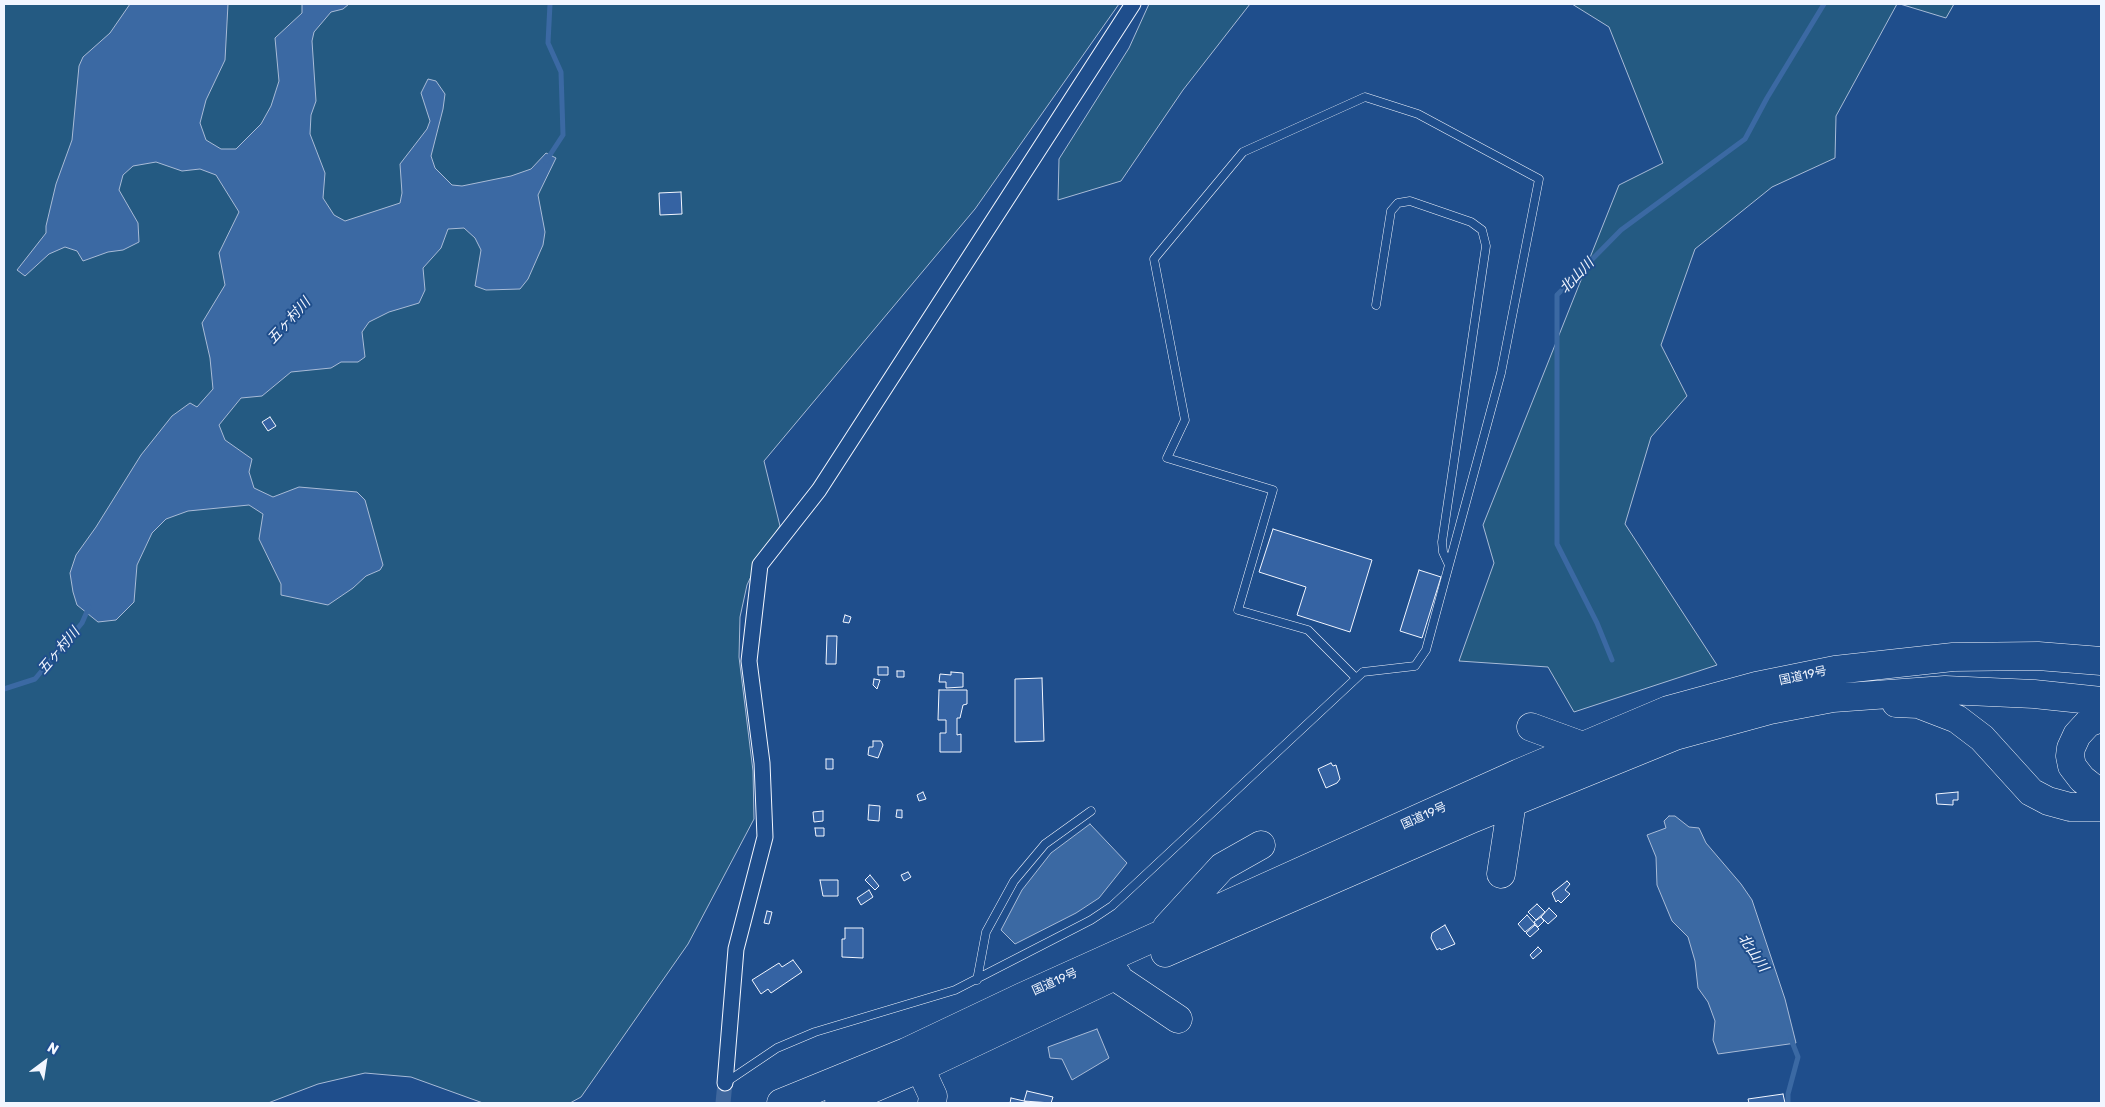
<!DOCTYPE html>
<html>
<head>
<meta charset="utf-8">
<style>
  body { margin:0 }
  #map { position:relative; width:2105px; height:1107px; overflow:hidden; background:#1f4e8c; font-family:Rubik,sans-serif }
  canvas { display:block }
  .frame { position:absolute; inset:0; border:5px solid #f2f6ff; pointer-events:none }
  .north { position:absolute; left:20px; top:1037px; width:50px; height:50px; -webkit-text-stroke:4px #1f4e8c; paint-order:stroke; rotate:31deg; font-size:14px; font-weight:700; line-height:20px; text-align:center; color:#f2f6ff }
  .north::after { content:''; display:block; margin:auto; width:18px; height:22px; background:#f2f6ff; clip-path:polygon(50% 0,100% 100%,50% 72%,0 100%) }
</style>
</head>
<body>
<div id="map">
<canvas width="2105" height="1107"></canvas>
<div class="frame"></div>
<div class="north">N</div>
</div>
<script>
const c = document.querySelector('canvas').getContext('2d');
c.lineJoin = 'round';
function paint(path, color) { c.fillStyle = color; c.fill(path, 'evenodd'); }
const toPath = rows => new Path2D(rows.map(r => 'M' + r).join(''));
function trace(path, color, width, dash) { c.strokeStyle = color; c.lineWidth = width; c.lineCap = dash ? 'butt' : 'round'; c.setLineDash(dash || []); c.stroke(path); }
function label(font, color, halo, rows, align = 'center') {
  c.font = font + ' Rubik,"Noto Sans JP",sans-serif'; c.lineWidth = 4; c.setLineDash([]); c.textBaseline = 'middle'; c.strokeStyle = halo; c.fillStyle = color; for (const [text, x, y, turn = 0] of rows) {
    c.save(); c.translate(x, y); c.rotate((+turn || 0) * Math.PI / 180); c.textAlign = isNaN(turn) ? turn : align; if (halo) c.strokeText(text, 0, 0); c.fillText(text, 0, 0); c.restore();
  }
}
const green = toPath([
  [4,4,1119,4,975,209,764,461,780,526,760,557,747,585,740,617,739,657,753,771,754,819,688,944,581,1097,570,1103,483,1103,411,1077,365,1073,318,1084,268,1103,4,1103,4,4],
  [1149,4,1250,4,1183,90,1121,181,1058,200,1059,159,1129,48,1149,4],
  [1572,4,1897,4,1836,116,1835,158,1772,187,1695,249,1661,345,1687,396,1651,437,1625,524,1717,665,1574,712,1548,667,1459,661,1494,563,1483,525,1619,185,1663,163,1609,27,1572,4],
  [1900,4,1954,4,1946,18,1900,4]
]);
paint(green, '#245a82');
trace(green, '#a8bbd7', 1);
const water = toPath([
  [130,4,228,4,225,60,206,100,200,123,206,140,221,149,236,149,261,124,271,106,279,81,275,38,302,13,302,4,349,4,343,9,331,12,314,32,312,41,316,101,311,115,310,134,325,173,323,198,334,215,345,221,400,203,402,193,400,164,427,129,430,121,421,93,428,79,436,81,445,94,443,109,431,156,435,168,452,185,462,186,511,176,531,169,546,153,556,158,538,195,545,232,543,245,528,279,520,289,486,290,475,286,481,250,475,238,464,228,448,229,441,248,423,268,425,290,419,303,389,312,369,322,362,332,365,357,358,362,341,362,331,368,291,372,262,396,241,398,219,425,225,440,252,459,249,472,254,488,273,497,299,487,357,492,365,500,383,565,380,570,366,576,353,588,328,605,281,595,281,584,259,539,263,514,249,505,188,511,166,519,152,533,137,565,134,602,116,620,98,622,77,605,73,592,70,573,76,555,96,527,141,455,172,416,190,403,197,407,213,389,210,358,202,323,225,285,219,253,239,212,216,175,200,169,182,171,156,162,133,166,123,175,119,190,138,223,139,242,123,250,108,252,83,261,77,251,65,247,49,254,25,276,17,270,46,233,46,226,56,184,72,140,79,66,83,57,110,33,130,4],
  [1669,816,1675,816,1689,827,1699,828,1706,843,1741,884,1752,900,1785,999,1796,1043,1718,1054,1713,1040,1715,1021,1708,1002,1698,988,1695,961,1688,937,1672,921,1657,885,1656,857,1647,835,1666,828,1664,821,1669,816],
  [1090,824,1127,863,1099,898,1076,913,1015,944,1001,930,1022,890,1051,853,1090,824],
  [1097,1029,1109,1058,1072,1080,1062,1059,1050,1058,1048,1047,1097,1029]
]);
paint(water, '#3b69a3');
trace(water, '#a8bbd7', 1);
trace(toPath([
  [546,161,563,135,561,72,548,43,550,4],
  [1612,660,1597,623,1557,544,1557,295,1621,230,1745,139,1767,98,1824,4],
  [4,689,35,679,82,623,89,607],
  [1788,1103,1788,1094,1798,1057,1791,1039]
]), '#3b69a3', 5);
const building = toPath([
  [681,192,682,214,660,215,659,193,681,192],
  [270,417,276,426,268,431,262,422,270,417],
  [1273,529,1372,560,1350,632,1297,615,1306,587,1259,572,1273,529],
  [1419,570,1441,577,1422,638,1400,631,1419,570],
  [845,615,851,617,849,623,843,622,845,615],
  [827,636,837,636,836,664,826,664,827,636],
  [878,667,888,667,888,675,878,675,878,667],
  [897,671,904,671,904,677,897,677,897,671],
  [951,672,963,673,963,687,946,688,946,682,939,682,940,674,951,675,951,672],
  [1042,678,1044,741,1015,742,1015,679,1042,678],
  [874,679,880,680,877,689,873,685,874,679],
  [939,690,967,690,967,704,963,705,960,718,957,718,957,735,961,734,961,752,940,752,940,733,946,733,946,720,938,720,939,690],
  [873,741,881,741,883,745,878,758,868,755,869,747,873,747,873,741],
  [826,759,833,759,833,769,826,769,826,759],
  [1331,763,1333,766,1336,765,1340,779,1337,783,1326,788,1318,769,1331,763],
  [923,792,926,799,919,801,917,795,923,792],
  [1958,792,1958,800,1953,800,1953,805,1937,804,1936,794,1958,792],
  [869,805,880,806,879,821,868,820,869,805],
  [897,810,902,810,902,818,896,817,897,810],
  [823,811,823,821,814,822,813,812,823,811],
  [815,828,824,828,824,836,816,836,815,828],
  [908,872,911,877,904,881,901,875,908,872],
  [870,875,879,886,875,890,865,880,870,875],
  [820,880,838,880,838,896,823,896,820,880],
  [1567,881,1570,884,1565,890,1570,894,1561,903,1558,900,1556,902,1552,893,1567,881],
  [869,890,873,897,861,905,857,898,869,890],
  [1537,904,1545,912,1536,920,1528,912,1537,904],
  [1549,908,1557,916,1548,924,1541,917,1549,908],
  [767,911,772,912,769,924,764,923,767,911],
  [1527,915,1535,924,1525,932,1518,924,1527,915],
  [1541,917,1544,921,1538,927,1534,922,1541,917],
  [1445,925,1455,944,1441,950,1440,948,1437,950,1431,938,1432,933,1445,925],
  [1535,925,1539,929,1530,937,1526,933,1535,925],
  [845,928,863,928,863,958,842,957,842,939,845,939,845,928],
  [1538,947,1542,951,1533,959,1530,955,1538,947],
  [793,960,802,972,771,993,768,989,761,994,752,980,779,963,782,967,793,960],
  [1027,1091,1053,1097,1051,1103,1024,1101,1027,1091],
  [1783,1094,1785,1103,1749,1103,1748,1099,1783,1094],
  [1011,1098,1024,1101,1031,1103,1010,1103,1011,1098]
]);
paint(building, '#3563a3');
trace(building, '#f2f6ff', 1);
trace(toPath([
  [723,1103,725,1083]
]), '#3f679d', 15, [15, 8]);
const lane = toPath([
  [1356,678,1308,630,1238,610,1273,490,1167,458,1185,420,1154,259,1243,152,1365,97,1418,114,1539,179,1501,373,1449,565],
  [977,980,986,932,1014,881,1045,844,1091,811],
  [725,1083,777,1048,815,1032,955,990,1091,920,1112,906,1363,672,1415,666,1426,650,1449,565,1443,552,1442,542,1486,246,1482,230,1471,222,1410,201,1398,203,1391,211,1376,305]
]);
const street = toPath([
  [725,1083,736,949,765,837,762,763,749,661,760,565,819,490,1133,4]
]);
const highway = toPath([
  [1896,703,1918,704,1957,719,1982,738,2031,792,2048,801,2070,807,2101,807],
  [2101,718,2088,723,2077,735,2071,748,2070,756,2072,766,2082,779,2101,794],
  [1531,727,1583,746],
  [1501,874,1512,802],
  [1167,927,1222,867,1261,845],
  [1165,953,1474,818,1675,736,1770,710,1833,698,1945,690,2034,694,2101,701],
  [1114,976,1178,1019],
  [920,1068,933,1096,932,1103],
  [781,1103,906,1052,1022,997,1519,773,1668,710,1756,686,1835,670,1953,657,2038,656,2101,661],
  [839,1103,916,1070,1117,975]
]);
trace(lane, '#f2f6ff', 9);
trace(street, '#f2f6ff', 17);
trace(highway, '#f2f6ff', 29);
trace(lane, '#1f4e8c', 8);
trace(street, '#1f4e8c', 15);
trace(highway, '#1f4e8c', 28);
label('12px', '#f2f6ff', '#1f4e8c', [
  ["国道19号",1803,676,-12],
  ["国道19号",1424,816,-24],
  ["国道19号",1055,982,-24]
]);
label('italic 14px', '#f2f6ff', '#1f4e8c', [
  ["北山川",1577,276,-46],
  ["五ヶ村川",289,321,-48],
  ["五ヶ村川",59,651,-50],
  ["北山川",1753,953,56]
]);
</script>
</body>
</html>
